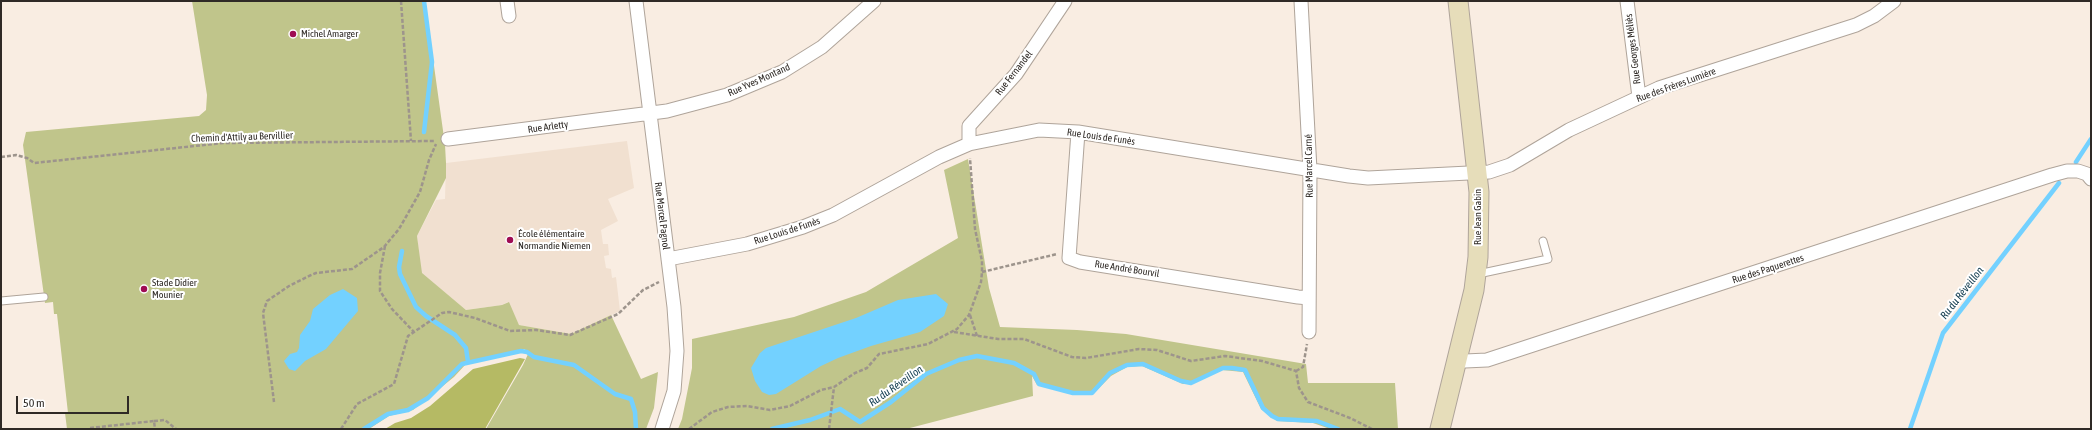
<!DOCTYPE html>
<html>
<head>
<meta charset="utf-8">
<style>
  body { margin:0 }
  #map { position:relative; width:2092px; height:430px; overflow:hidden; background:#f9ede2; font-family:"Asap Condensed",sans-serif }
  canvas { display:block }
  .frame { position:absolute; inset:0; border:2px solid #2f2a26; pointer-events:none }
  .scale { position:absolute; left:16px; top:396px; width:113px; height:18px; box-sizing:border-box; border:2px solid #2f2a26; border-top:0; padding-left:5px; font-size:12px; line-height:14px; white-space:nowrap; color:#2f2a26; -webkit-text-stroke:3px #fff; paint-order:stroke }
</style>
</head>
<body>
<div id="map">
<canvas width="2092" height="430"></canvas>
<div class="frame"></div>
<div class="scale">50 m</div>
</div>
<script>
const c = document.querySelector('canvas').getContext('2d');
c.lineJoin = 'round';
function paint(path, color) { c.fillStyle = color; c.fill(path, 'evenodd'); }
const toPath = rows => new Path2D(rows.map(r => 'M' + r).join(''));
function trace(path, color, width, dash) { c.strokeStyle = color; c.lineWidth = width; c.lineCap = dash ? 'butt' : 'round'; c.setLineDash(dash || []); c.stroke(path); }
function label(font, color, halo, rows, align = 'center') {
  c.font = font + ' "Asap Condensed",sans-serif'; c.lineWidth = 4; c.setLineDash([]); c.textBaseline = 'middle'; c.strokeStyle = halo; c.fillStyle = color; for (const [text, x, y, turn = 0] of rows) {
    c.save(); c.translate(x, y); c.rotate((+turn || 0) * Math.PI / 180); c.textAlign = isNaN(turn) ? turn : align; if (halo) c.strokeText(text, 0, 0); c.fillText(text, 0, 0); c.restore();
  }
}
paint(toPath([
  [627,141,634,188,608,199,618,221,601,230,603,244,608,244,609,255,604,256,606,268,611,269,612,278,616,277,620,311,571,334,519,325,508,302,502,305,466,310,421,273,417,236,436,200,445,199,446,163]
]), '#f1e0d0');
paint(toPath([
  [192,1,425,1,445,145,446,163,446,178,417,236,422,273,466,310,502,305,509,302,519,325,571,334,611,315,641,379,658,372,654,408,646,429,486,429,523,365,529,352,524,349,474,360,466,364,454,377,413,410,389,416,369,429,67,429,65,413,68,413,57,314,54,314,53,302,45,303,23,145,26,132,199,116,206,110,207,95],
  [968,159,989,288,1000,327,1077,330,1126,334,1306,364,1308,383,1395,383,1398,429,1330,429,1313,423,1277,421,1261,409,1243,372,1222,370,1191,384,1183,384,1142,366,1127,367,1111,376,1093,394,1071,393,1037,385,1032,376,1033,396,906,429,678,429,682,419,692,368,692,339,794,317,866,292,958,238,944,170]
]), '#c0c58b');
paint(toPath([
  [520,358,525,359,485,429,385,429,395,423,411,418,430,406,473,369]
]), '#b5ba64');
paint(toPath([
  [343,289,357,298,358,311,326,349,305,361,295,371,289,369,284,361,290,354,297,352,299,348,300,335,310,321,313,309,330,295],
  [936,294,948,304,944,316,920,332,871,346,838,358,821,366,776,394,769,395,762,392,755,381,751,368,760,353,766,348,856,318,898,300]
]), '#73d1ff');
trace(toPath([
  [424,1,432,62,424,132],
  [2076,162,2091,139],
  [402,251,399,267,400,274,416,307,426,316,455,335,466,348,468,362],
  [364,429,388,414,408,410,428,398,462,364,521,351,527,352,534,357,574,365,615,394,631,399,635,412,636,429],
  [772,429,810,420,840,409,860,422,891,402,926,374,959,360,977,356,1014,363,1034,374,1039,384,1073,393,1092,393,1110,373,1127,365,1143,364,1181,381,1191,383,1223,368,1232,368,1245,370,1263,408,1272,416,1278,419,1317,421,1338,429],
  [1910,429,1943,333,2059,183]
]), '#73d1ff', 4.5);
const lane = toPath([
  [1478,274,1548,259,1543,241],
  [1,301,44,297]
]);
const street = toPath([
  [507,1,509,16],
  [636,1,674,307,677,351,674,391,662,429],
  [1301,1,1310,170,1309,332],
  [1627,1,1639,97],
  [1078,132,1069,258,1080,262,1298,297,1309,298],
  [448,139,667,111,727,95,782,72,822,47,874,1],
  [969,144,969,126,1016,74,1065,1],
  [668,259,747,244,803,227,833,215,939,157,969,144,1039,130,1078,132,1349,176,1368,178,1489,172,1510,165,1569,130,1659,88,1856,25,1874,16,1894,1],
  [1457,359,1465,361,1487,360,2052,175,2067,171,2078,171,2087,174,2091,179]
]);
const secondary = toPath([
  [1440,429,1474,290,1478,257,1479,192,1458,1]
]);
trace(lane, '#afa49a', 9);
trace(street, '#afa49a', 15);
trace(secondary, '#afa49a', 21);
trace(toPath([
  [401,1,411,141],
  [1,157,16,155,27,158,34,163,223,143,435,141],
  [385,246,380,273,380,291,392,309,414,332],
  [982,272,1057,254],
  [970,315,977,336],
  [954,332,998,339,1024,339,1072,357,1086,358,1139,349,1157,350,1191,361,1225,356,1262,361,1296,371,1299,388,1308,402,1350,418,1372,429],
  [1296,371,1303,367,1307,344],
  [274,402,263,313,267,301,289,286,309,276,316,273,352,269,384,247,399,229,420,192,429,160,436,144],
  [154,421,165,420,176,429],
  [90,428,154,421,155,429],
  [341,429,357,404,394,384,408,336,442,313,449,312,475,318,510,331,536,330,570,335,618,314,643,290,659,282],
  [689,429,712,412,728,407,747,406,770,410,790,406,821,390,834,387,855,373,867,368,879,354,928,344,957,329,969,315,981,282,982,272,982,261,975,229,970,158],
  [829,429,834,387]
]), '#9d948c', 2.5, [4, 2]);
trace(lane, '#fff', 7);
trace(street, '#fff', 13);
trace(secondary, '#e6ddba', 19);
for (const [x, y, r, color] of [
  [293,34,4,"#9f0c53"],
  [510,240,4,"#9f0c53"],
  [144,289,4,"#9f0c53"]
]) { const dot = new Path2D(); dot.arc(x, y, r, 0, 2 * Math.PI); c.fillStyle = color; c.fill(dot); trace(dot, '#fff', 1.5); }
label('10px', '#2f2a26', '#fff', [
  ["Michel Amarger",301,34],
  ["École élémentaire",518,234],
  ["Normandie Niemen",518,246],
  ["Stade Didier",152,283],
  ["Mounier",152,295]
], 'left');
label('10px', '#2f2a26', '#fff', [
  ["Rue Georges Méliès",1633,49,-97],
  ["Rue Fernandel",1014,73,-52],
  ["Rue Yves Montand",759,80,-24],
  ["Rue des Frères Lumière",1676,85,-20],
  ["Rue Arletty",548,127,-8],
  ["Chemin d'Attily au Bervillier",242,137,-2],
  ["Rue Louis de Funès",1101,137,8],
  ["Rue Marcel Carné",1309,166,-91],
  ["Rue Marcel Pagnol",662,216,83],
  ["Rue Jean Gabin",1478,217,-90],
  ["Rue Louis de Funès",787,231,-18],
  ["Rue André Bourvil",1127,269,9],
  ["Rue des Paquerettes",1768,269,-18]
]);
label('italic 11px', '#174053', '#fff', [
  ["Ru du Réveillon",1962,293,-52],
  ["Ru du Réveillon",896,386,-35]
]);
</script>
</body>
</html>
